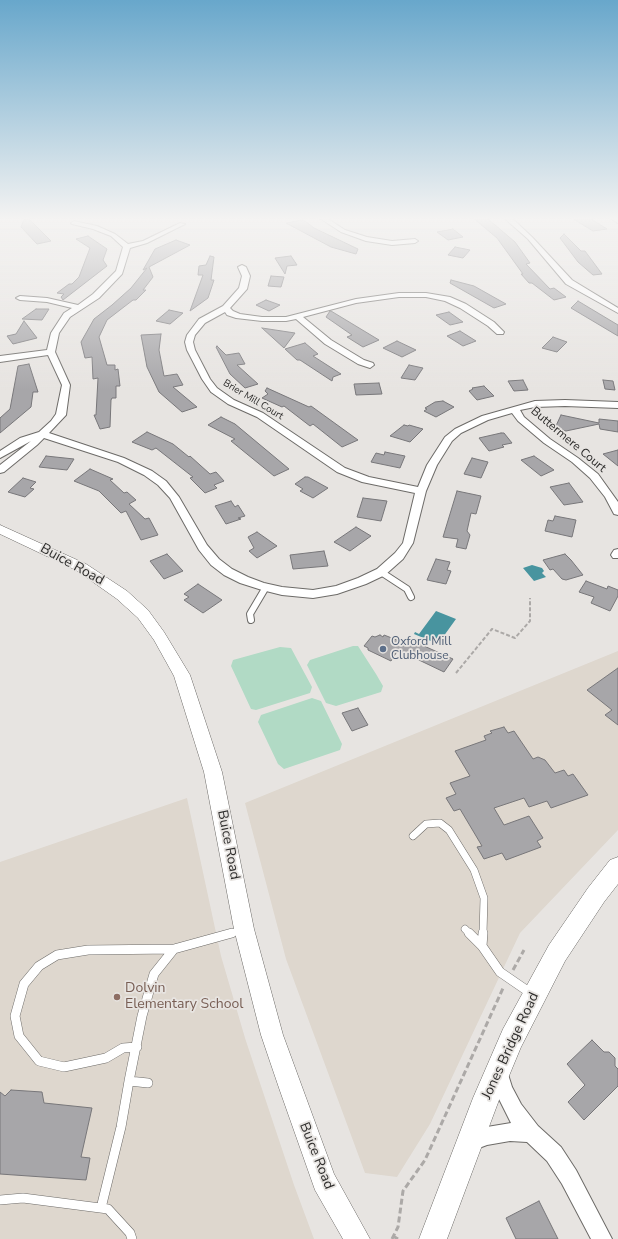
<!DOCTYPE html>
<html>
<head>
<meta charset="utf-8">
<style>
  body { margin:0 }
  canvas { display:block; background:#e7e4e1 }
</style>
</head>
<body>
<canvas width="618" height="1239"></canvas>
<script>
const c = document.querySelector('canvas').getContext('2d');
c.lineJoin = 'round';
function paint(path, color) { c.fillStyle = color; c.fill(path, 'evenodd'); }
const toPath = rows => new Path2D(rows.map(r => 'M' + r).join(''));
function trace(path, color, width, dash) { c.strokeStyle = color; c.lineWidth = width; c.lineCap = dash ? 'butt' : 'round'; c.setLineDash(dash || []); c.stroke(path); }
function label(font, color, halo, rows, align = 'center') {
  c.font = font + ' "Nunito Sans",sans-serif'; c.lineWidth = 3.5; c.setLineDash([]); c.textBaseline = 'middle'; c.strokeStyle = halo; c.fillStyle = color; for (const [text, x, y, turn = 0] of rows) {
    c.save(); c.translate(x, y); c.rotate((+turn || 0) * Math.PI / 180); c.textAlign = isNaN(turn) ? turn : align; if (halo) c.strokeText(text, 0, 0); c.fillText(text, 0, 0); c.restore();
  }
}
paint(toPath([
  [618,651,618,830,520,933,430,1124,397,1177,365,1173,286,959,245,803],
  [187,798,221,956,245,1038,294,1185,314,1239,0,1239,0,862]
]), '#ded7ce');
paint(toPath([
  [353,646,358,646,376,674,383,686,381,692,336,706,326,703,307,665,310,660],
  [280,647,291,648,312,687,310,693,256,710,251,709,231,666,233,660],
  [312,698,321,701,342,744,340,750,284,769,278,764,258,722,261,715]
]), '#b1dac5');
paint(toPath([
  [532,565,542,568,544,571,542,573,546,577,534,581,523,568],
  [436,611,456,619,438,644,414,634,415,632,419,634]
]), '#48949f');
const building = toPath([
  [25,217,27,217,51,241,37,244,21,227,25,217],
  [472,217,484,217,488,219,515,242,530,263,526,264,550,289,554,288,566,297,554,300,532,283,529,283,521,274,523,274,497,238,472,217],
  [570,217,588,217,607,229,593,231,570,217],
  [302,220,305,221,314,228,358,249,356,254,331,247,286,223,302,220],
  [453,229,463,237,448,240,437,232,453,229],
  [564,234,581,251,585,251,602,274,593,275,578,262,560,238,564,234],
  [88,236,107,249,103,260,107,266,63,300,61,297,64,294,57,293,69,284,72,284,79,277,90,248,76,239,88,236],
  [176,240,190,245,149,267,153,277,143,290,146,290,136,300,133,300,107,320,99,337,107,365,115,365,115,370,118,369,120,386,116,386,116,398,112,398,111,400,110,427,100,429,94,415,96,415,98,378,93,379,92,357,85,358,81,342,94,319,112,305,131,288,147,268,143,270,155,249,176,240],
  [455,247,470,250,463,258,448,255,455,247],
  [210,256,214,257,211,280,214,280,208,298,190,311,203,275,198,275,199,266,206,265,210,256],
  [291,256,297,265,287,266,285,274,275,258,291,256],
  [271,276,284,277,281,287,268,286,271,276],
  [451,280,474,286,506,304,494,308,450,283,451,280],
  [266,300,280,305,269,311,256,305,266,300],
  [578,301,618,325,618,336,571,308,578,301],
  [36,309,49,309,42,320,22,319,36,309],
  [169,310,183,313,170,324,156,321,169,310],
  [330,311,331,311,379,340,363,347,347,337,352,335,326,317,330,311],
  [449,312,463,322,450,325,436,315,449,312],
  [24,321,37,338,13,344,7,336,16,334,24,321],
  [262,328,295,333,284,348,262,328],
  [460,331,476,341,463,346,447,336,460,331],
  [161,334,159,350,164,376,177,374,183,385,173,387,197,407,182,412,159,392,147,367,141,335,161,334],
  [553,337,567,342,557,352,542,348,553,337],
  [397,341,416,350,402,357,383,348,397,341],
  [305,343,318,354,313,356,341,374,333,377,332,381,300,360,297,360,285,349,305,343],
  [217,346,226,355,239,353,245,364,237,365,258,384,245,388,230,374,216,347,217,346],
  [29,364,38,392,33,392,31,407,0,433,0,418,10,409,18,366,29,364],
  [409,365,423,368,415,380,401,378,409,365],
  [523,380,528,390,514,391,508,381,523,380],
  [603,380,613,381,615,390,605,389,603,380],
  [379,383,382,394,356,395,354,384,379,383],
  [484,386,494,396,477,400,469,391,473,389,472,388,484,386],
  [267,388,309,407,311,406,358,440,342,447,313,424,310,426,284,406,282,407,262,398,268,394,265,391,267,388],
  [443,401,454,407,436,417,424,411,427,409,425,408,435,402,443,401],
  [561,415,599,423,599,419,618,421,618,432,600,429,599,424,566,431,555,428,561,415],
  [221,417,235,424,289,469,274,476,231,441,235,439,208,425,221,417],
  [404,425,408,426,409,425,423,429,410,442,390,436,404,425],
  [147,432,173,444,189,457,190,456,210,474,216,472,224,481,214,485,217,488,205,493,190,478,193,477,156,448,152,450,132,442,147,432],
  [501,433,504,433,512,443,502,445,504,447,489,451,479,438,501,433],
  [618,450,618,466,603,454,618,450],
  [385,452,405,456,400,468,371,462,376,453,384,455,385,452],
  [46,456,74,459,67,470,39,467,46,456],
  [534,456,554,470,541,476,521,460,534,456],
  [472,458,488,462,481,478,464,474,472,458],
  [90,469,113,479,110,480,124,493,127,492,136,500,129,504,145,519,149,518,158,535,141,540,126,511,121,513,99,491,74,481,90,469],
  [305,477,308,477,328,488,313,498,300,491,303,489,295,484,305,477],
  [23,478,36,482,30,488,34,489,25,497,8,492,23,478],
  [569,483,583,502,564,505,550,487,569,483],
  [457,491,481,496,476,514,471,513,467,531,470,535,466,549,456,547,458,539,443,537,457,491],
  [363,498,387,501,381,521,357,517,363,498],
  [231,501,235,507,238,505,245,516,238,518,241,519,226,524,215,506,231,501],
  [555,516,576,520,572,537,545,531,548,520,553,521,555,516],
  [356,527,371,536,350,551,334,542,356,527],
  [257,532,277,546,257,558,249,551,254,548,248,537,257,532],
  [324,551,328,566,293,569,290,555,324,551],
  [167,554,183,571,164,579,150,561,167,554],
  [565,554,571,560,583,575,566,580,562,579,553,569,550,570,543,560,565,554],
  [436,559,450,562,447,570,451,571,446,584,427,580,436,559],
  [586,581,607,589,608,586,618,590,618,596,610,611,591,603,594,597,579,592,586,581],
  [198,584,222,600,203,613,184,600,189,597,184,594,198,584],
  [380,635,383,637,384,635,410,645,413,641,453,659,444,672,398,650,391,661,368,650,368,648,364,646,372,636,375,637,380,635],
  [618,668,618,725,605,715,612,710,587,690,618,668],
  [358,708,368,725,352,731,342,713,358,708],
  [504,727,508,733,514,731,533,759,538,757,545,760,555,773,564,770,568,776,573,774,588,795,551,808,547,801,529,807,524,798,494,808,504,825,529,816,543,838,537,841,541,847,506,860,502,853,484,859,477,847,482,846,460,809,454,811,446,798,456,794,450,783,470,776,455,751,486,740,484,736,492,733,490,731,504,727],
  [592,1040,604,1052,609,1052,615,1058,615,1066,618,1069,618,1086,584,1120,568,1102,585,1085,567,1064,592,1040],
  [11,1090,42,1092,44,1103,92,1108,81,1157,90,1158,86,1180,0,1174,0,1092,5,1096,11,1090],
  [539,1201,558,1239,516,1239,506,1218,539,1201]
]);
paint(building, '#a7a6a9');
trace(building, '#78777a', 1);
const serviceFar2 = toPath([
  [381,572,407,589,411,597],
  [251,620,250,614,266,587]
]);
const serviceFar1 = toPath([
  [413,836,426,824,440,823,449,830,474,870,484,898,483,934],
  [465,929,470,934],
  [228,934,242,930]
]);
const service = toPath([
  [469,933,482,946],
  [483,933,482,946,500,972,532,994],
  [137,1047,123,1048,106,1058,64,1067,39,1061,19,1036,15,1016,24,984,39,966,57,955,88,950,174,949,232,933],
  [148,1083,129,1081,142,1016,154,974,174,949],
  [0,1200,23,1198,108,1209,130,1233,132,1239],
  [101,1208,121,1127,129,1081]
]);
const minor = toPath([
  [318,217,325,217,345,230,367,237,392,241,415,239,418,241,415,243,392,245,366,241,341,232,318,217],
  [503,217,510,217,516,222,532,237,572,280,618,308,618,313,566,284,528,239,503,217],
  [609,217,618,218,618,223,610,218,609,217],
  [74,221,97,226,115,234,128,244,143,241,180,223,185,224,147,243,130,248,122,274,99,298,70,317,59,333,55,352,70,385,66,415,49,433,124,458,152,471,166,481,179,497,207,545,219,559,232,569,248,577,264,583,282,587,313,590,336,586,358,578,377,569,395,553,403,543,415,493,362,482,337,472,257,417,228,404,211,392,202,379,187,350,185,342,187,335,199,319,223,306,239,288,242,276,238,267,242,265,246,267,250,276,247,289,230,308,233,311,240,314,262,317,286,317,356,299,399,293,426,293,450,297,466,304,494,322,504,332,503,334,497,334,488,326,460,308,445,301,426,297,399,297,356,303,303,317,331,340,364,360,373,363,374,365,370,368,358,364,325,344,296,319,286,321,262,321,236,318,227,315,225,312,205,323,195,335,193,342,195,350,210,379,217,388,234,400,263,413,345,468,369,477,418,487,427,465,445,437,455,429,482,416,535,401,565,400,618,402,618,408,565,406,535,407,520,410,524,417,550,439,578,458,598,474,618,502,618,515,614,514,605,497,590,478,572,462,544,443,518,421,512,413,488,420,461,433,452,441,437,465,426,491,413,543,403,559,385,575,366,584,337,594,313,598,282,595,262,590,240,583,224,575,211,565,199,550,170,498,158,485,144,475,118,462,44,438,37,445,4,472,0,473,0,465,31,441,0,458,0,451,20,438,39,432,51,421,56,414,62,385,48,355,0,362,0,356,47,350,51,333,64,313,72,308,47,302,20,300,16,298,20,296,47,298,78,305,93,294,116,271,123,247,111,236,93,229,72,224,71,223,74,221],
  [618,549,618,558,613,558,611,555,612,553,614,550,618,549],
  [500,1065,506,1068,512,1087,521,1104,538,1126,561,1147,576,1170,612,1239,591,1239,562,1184,547,1161,527,1142,510,1141,487,1145,471,1151,464,1148,461,1141,464,1134,487,1127,511,1123,494,1089,491,1074,494,1068,500,1065]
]);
const tertiary = toPath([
  [0,525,86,564,127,591,148,610,164,632,190,675,222,772,254,929,283,1035,334,1174,370,1239,343,1239,315,1190,279,1088,261,1035,234,929,204,772,174,676,154,640,138,618,117,599,76,570,0,534,0,525]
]);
const secondary = toPath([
  [618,857,618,884,604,902,565,961,521,1047,499,1100,447,1239,419,1239,473,1098,503,1029,549,945,588,888,610,860,618,857]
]);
trace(serviceFar2, '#6d6b68', 8);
trace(serviceFar1, '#6d6b68', 8);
trace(service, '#6d6b68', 10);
trace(minor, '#6d6b68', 2);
trace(tertiary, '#6d6b68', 1);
trace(secondary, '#6d6b68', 1);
trace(toPath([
  [456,673,492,629,515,638,530,621,530,598]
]), '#aca9a7', 2, [4, 2]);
trace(toPath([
  [513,970,524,950],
  [393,1236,398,1239],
  [392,1239,398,1227,403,1191,425,1160,504,986]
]), '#aca9a7', 3, [6, 3]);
trace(serviceFar2, '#fff', 6);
trace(serviceFar1, '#fff', 7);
trace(service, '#fff', 9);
paint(minor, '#fff');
paint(tertiary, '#fff');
paint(secondary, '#fff');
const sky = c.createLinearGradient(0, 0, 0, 390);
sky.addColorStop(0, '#68a7cb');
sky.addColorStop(0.56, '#f4f3f2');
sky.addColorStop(1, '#f4f3f200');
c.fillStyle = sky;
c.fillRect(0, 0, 618, 390);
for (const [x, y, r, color] of [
  [383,649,4,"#5c6f8a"],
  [117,997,4,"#8d6e63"]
]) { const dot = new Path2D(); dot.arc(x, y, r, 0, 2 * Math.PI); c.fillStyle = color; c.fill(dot); trace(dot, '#e7e4e1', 1.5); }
label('10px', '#2e2d2c', '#e7e4e1', [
  ["Brier Mill Court",253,400,31]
]);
label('12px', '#2e2d2c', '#e7e4e1', [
  ["Buttermere Court",568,440,40]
]);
label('12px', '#4e5e75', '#e7e4e1', [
  ["Oxford Mill",391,642],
  ["Clubhouse",391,656]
], 'left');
label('14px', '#2e2d2c', '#e7e4e1', [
  ["Buice Road",72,565,29],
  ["Buice Road",228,845,79],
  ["Jones Bridge Road",511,1046,-65],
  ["Buice Road",316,1156,68]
]);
label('14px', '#785e54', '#e7e4e1', [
  ["Dolvin",125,989],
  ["Elementary School",125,1005]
], 'left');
</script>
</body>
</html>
